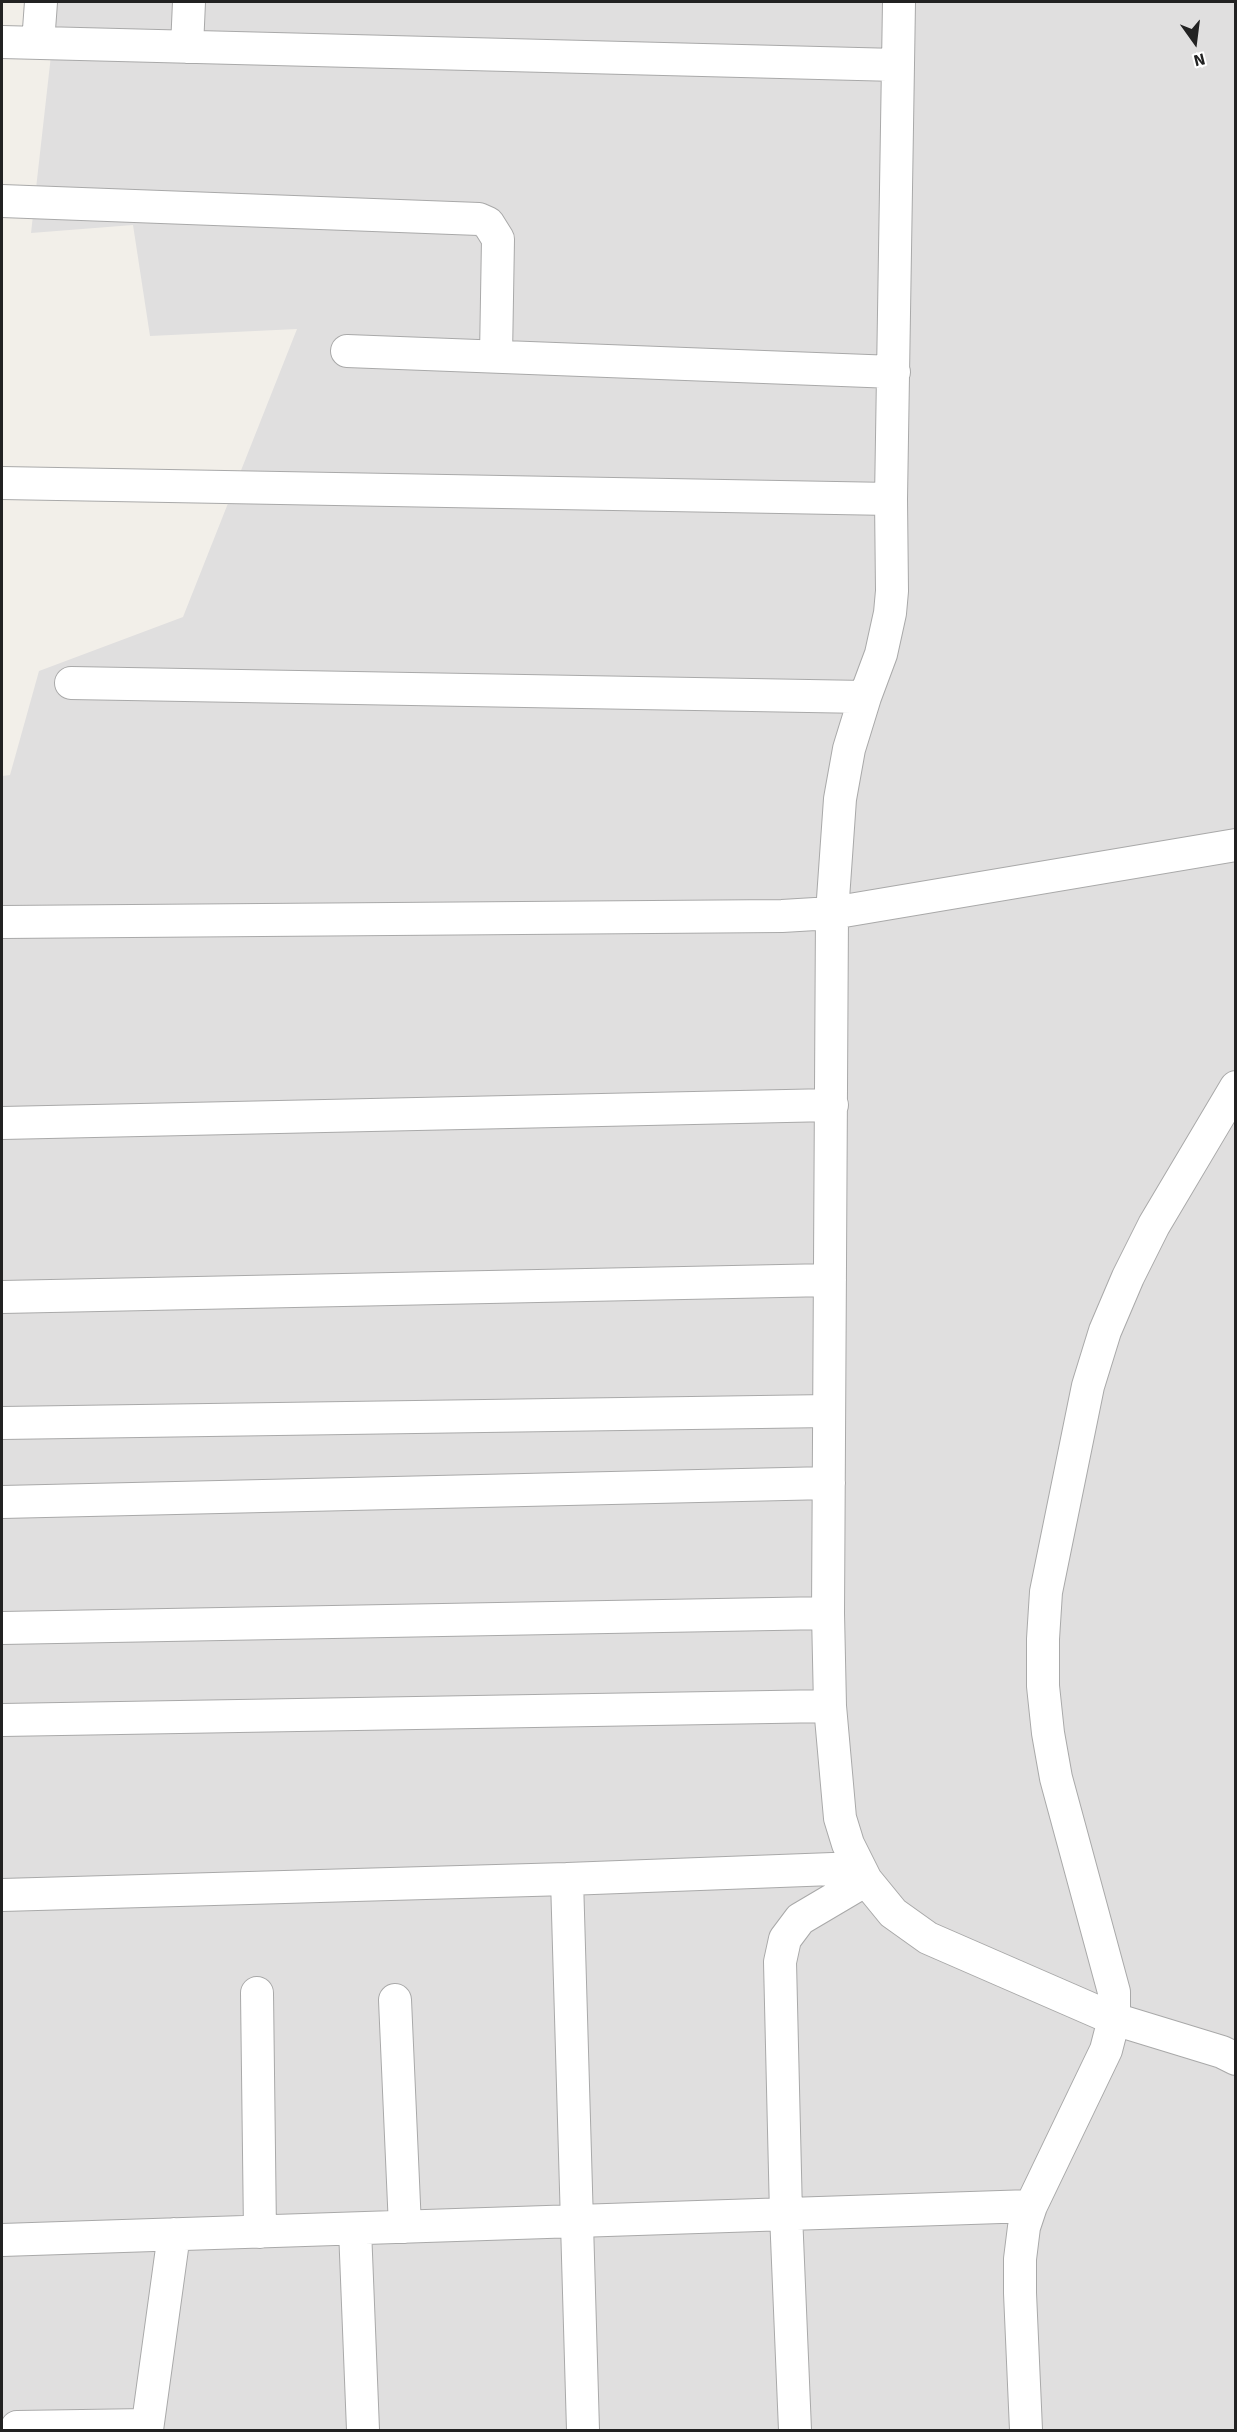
<!DOCTYPE html>
<html>
<head>
<meta charset="utf-8">
<style>
  body { margin:0 }
  #map { position:relative; width:1237px; height:2432px; overflow:hidden; background:#f2efe9; font-family:Signika,sans-serif }
  canvas { display:block }
  .frame { position:absolute; inset:0; border:3px solid #222; pointer-events:none }
  .north { position:absolute; left:1165px; top:12px; width:60px; height:60px; -webkit-text-stroke:4px #fff; paint-order:stroke; rotate:166deg; font-size:16px; font-weight:700; line-height:24px; text-align:center; color:#222 }
  .north::after { content:''; display:block; margin:auto; width:21px; height:27px; background:#222; clip-path:polygon(50% 0,100% 100%,50% 72%,0 100%) }
</style>
</head>
<body>
<div id="map">
<canvas width="1237" height="2432"></canvas>
<div class="frame"></div>
<div class="north">N</div>
</div>
<script>
const c = document.querySelector('canvas').getContext('2d');
c.lineJoin = 'round';
function paint(path, color) { c.fillStyle = color; c.fill(path, 'evenodd'); }
const toPath = rows => new Path2D(rows.map(r => 'M' + r).join(''));
function trace(path, color, width, dash) { c.strokeStyle = color; c.lineWidth = width; c.lineCap = dash ? 'butt' : 'round'; c.setLineDash(dash || []); c.stroke(path); }
paint(toPath([
  [57,2,1235,2,1235,2430,2,2430,2,776,10,775,39,671,183,617,297,329,150,336,133,225,31,233]
]), '#e0dfdf');
const minor = toPath([
  [899,2,891,499,892,591,890,613,881,654,865,697,849,749,840,799,832,913,828,1613,830,1706,840,1818,848,1844,866,1880,893,1913,928,1938,1114,2019,1222,2052,1236,2059],
  [2,42,897,65],
  [38,43,41,2],
  [187,47,189,2],
  [2,201,479,219,488,223,498,239,496,356],
  [347,351,894,372],
  [2,483,891,499],
  [71,683,865,697],
  [2,922,782,916,832,913,1236,845],
  [2,1123,832,1105],
  [2,1297,830,1280],
  [2,1423,829,1411],
  [2,1502,829,1483],
  [2,1628,828,1613],
  [2,1720,830,1706],
  [567,1879,583,2430],
  [2,1895,567,1879,859,1868],
  [257,1993,260,2232],
  [395,2000,405,2227],
  [355,2229,363,2430],
  [2,2240,1031,2206],
  [17,2427,147,2425],
  [147,2430,174,2234],
  [795,2430,786,2214,780,1962,785,1939,800,1919,866,1880],
  [1026,2430,1020,2293,1020,2259,1024,2227,1031,2206,1106,2050,1114,2019,1114,1992,1056,1778,1048,1733,1043,1686,1043,1639,1046,1592,1088,1386,1105,1331,1128,1277,1154,1225,1236,1087]
]);
trace(minor, '#a9a9a9', 34);
trace(minor, '#fff', 32);
</script>
</body>
</html>
